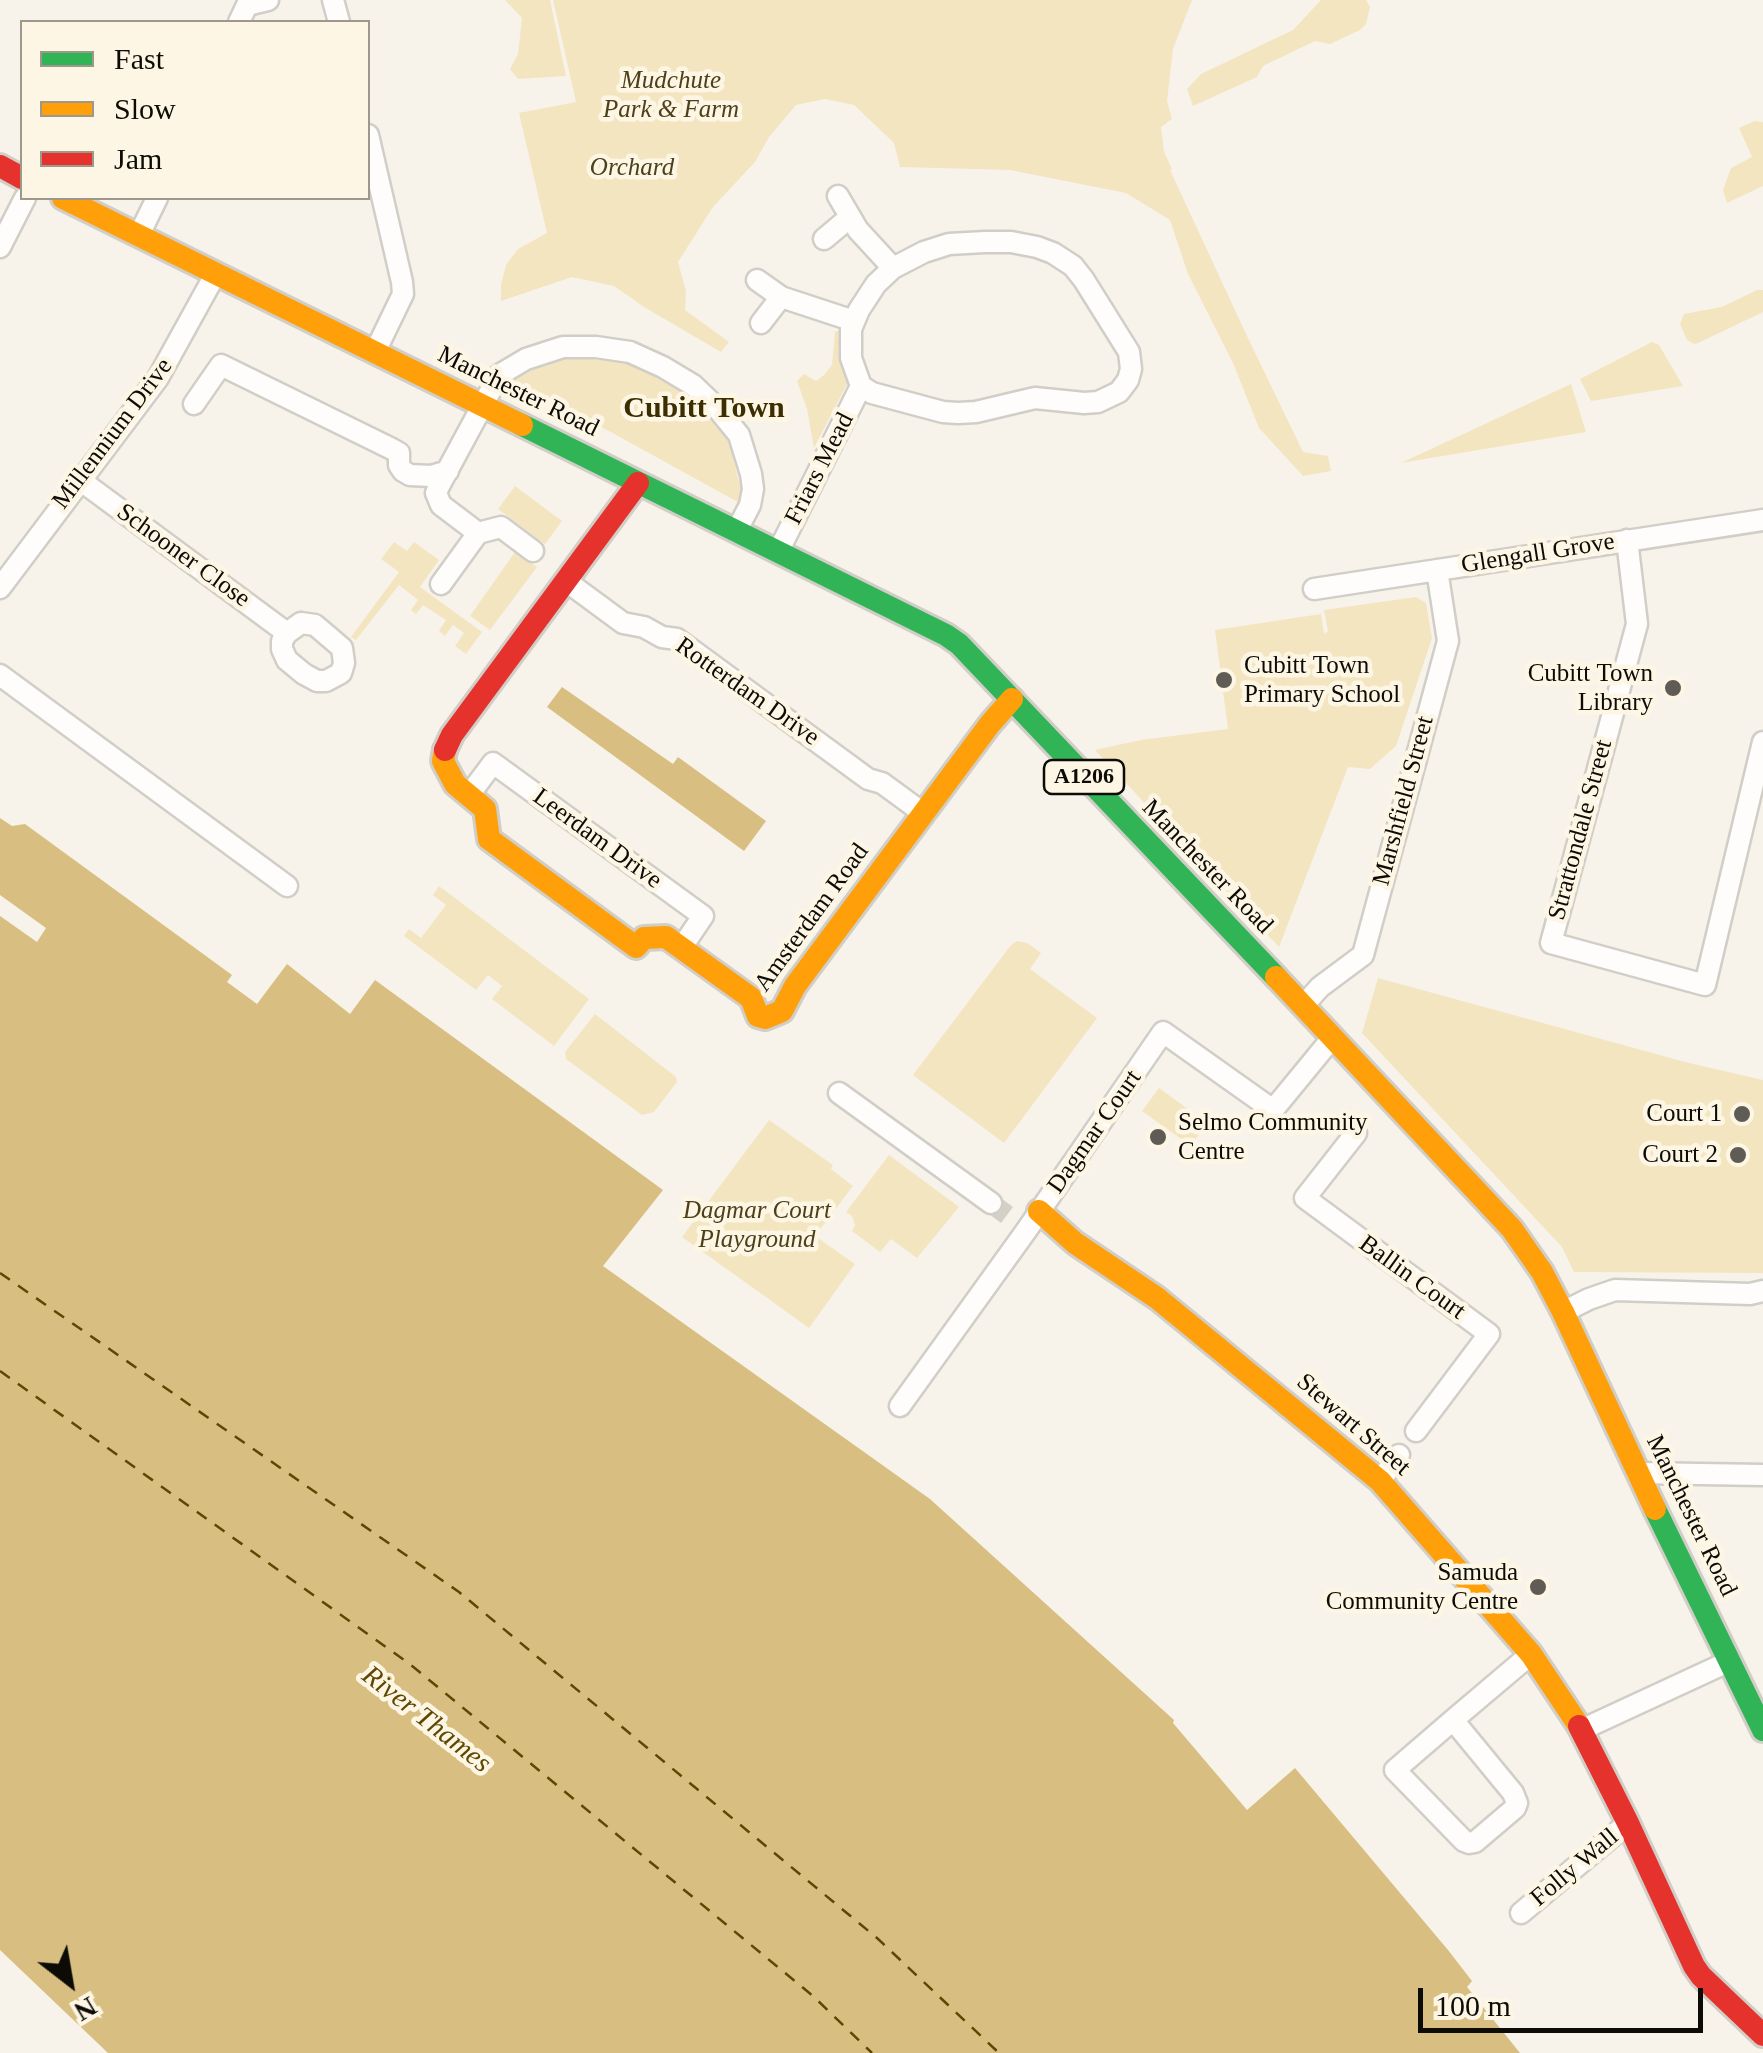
<!DOCTYPE html>
<html>
<head>
<meta charset="utf-8">
<style>
  body { margin:0 }
  #map { position:relative; width:1763px; height:2053px; overflow:hidden; background:#f7f3ea; font-family:"Times New Roman",serif }
  canvas { display:block }
  .legend { position:absolute; left:20px; top:20px; width:350px; height:180px; box-sizing:border-box; background:#fdf6e4; border:2px solid #9d988b; margin:0; padding:12px 18px; list-style:none; font-size:30px; color:#0d0b06 }
  .legend li { display:flex; align-items:center; gap:20px; height:50px }
  .legend b { width:50px; border:2px solid #9d988b }
  .north { position:absolute; left:20px; top:1933px; width:100px; height:100px; -webkit-text-stroke:8px #fdf6e4; paint-order:stroke; rotate:149deg; font-size:28px; font-weight:700; line-height:40px; text-align:center; color:#0d0b06 }
  .north::after { content:''; display:block; margin:auto; width:35px; height:45px; background:#0d0b06; clip-path:polygon(50% 0,100% 100%,50% 72%,0 100%) }
  .scale { position:absolute; left:1418px; top:1988px; width:285px; height:45px; box-sizing:border-box; border:5px solid #0d0b06; border-top:0; padding-left:12px; font-size:30px; line-height:35px; white-space:nowrap; color:#0d0b06; -webkit-text-stroke:8px #fdf6e4; paint-order:stroke }
</style>
</head>
<body>
<div id="map">
<canvas width="1763" height="2053"></canvas>
<ul class="legend">
<li><b style="height:12px;background:#30b455"></b>Fast</li>
<li><b style="height:12px;background:#ff9f0a"></b>Slow</li>
<li><b style="height:12px;background:#e5322d"></b>Jam</li>
</ul>
<div class="north">N</div>
<div class="scale">100 m</div>
</div>
<script>
const c = document.querySelector('canvas').getContext('2d');
c.lineJoin = 'round';
function paint(path, color) { c.fillStyle = color; c.fill(path, 'evenodd'); }
const toPath = rows => new Path2D(rows.map(r => 'M' + r).join(''));
function trace(path, color, width, dash) { c.strokeStyle = color; c.lineWidth = width; c.lineCap = dash ? 'butt' : 'round'; c.setLineDash(dash || []); c.stroke(path); }
function label(font, color, halo, rows, align = 'center') {
  c.font = font + ' "Times New Roman",serif'; c.lineWidth = 9; c.setLineDash([]); c.textBaseline = 'middle'; c.strokeStyle = halo; c.fillStyle = color; for (const [text, x, y, turn = 0] of rows) {
    c.save(); c.translate(x, y); c.rotate((+turn || 0) * Math.PI / 180); c.textAlign = isNaN(turn) ? turn : align; if (halo) c.strokeText(text, 0, 0); c.fillText(text, 0, 0); c.restore();
  }
}
paint(toPath([
  [505,0,550,0,566,76,518,79,510,69,518,54,522,18],
  [553,0,1192,0,1173,49,1167,101,1172,119,1161,127,1164,152,1172,169,1170,170,1247,336,1303,452,1328,456,1331,471,1303,476,1259,428,1233,363,1188,274,1170,220,1126,193,1010,170,900,167,894,143,854,105,825,99,796,105,769,137,755,162,713,207,678,262,686,291,685,310,729,342,721,352,644,307,614,286,572,277,501,301,501,285,506,265,518,249,547,233,519,113,576,102],
  [1321,0,1366,0,1370,7,1366,24,1360,30,1330,44,1315,41,1263,66,1257,77,1193,106,1187,89,1201,74,1293,30],
  [1755,121,1763,122,1763,186,1727,203,1723,190,1731,168,1752,157,1739,128],
  [1757,290,1763,290,1763,312,1698,343,1694,344,1687,340,1680,324,1684,314,1722,307],
  [835,331,842,332,843,358,847,384,814,448,807,409,797,381,804,374,816,381,824,375,832,365],
  [1652,342,1659,345,1683,386,1591,401,1580,379],
  [565,356,628,363,686,393,729,441,745,506,609,431,504,381],
  [1571,384,1586,432,1401,463],
  [515,486,562,521,545,544,498,509],
  [394,542,407,551,414,542,439,560,420,587,482,632,466,654,455,646,464,633,453,625,445,636,439,631,446,620,423,605,416,614,411,610,418,600,399,585,356,640,351,637,399,572,381,559],
  [515,552,537,567,490,630,470,616],
  [1416,597,1426,603,1432,638,1396,746,1370,769,1348,767,1279,947,1095,750,1141,740,1228,729,1215,630,1321,614,1324,634,1328,631,1324,610],
  [439,886,589,999,554,1046,492,999,502,986,488,975,476,990,404,936,409,929,421,938,446,905,433,895],
  [1017,941,1027,943,1041,953,1030,969,1097,1018,1004,1143,913,1075,1011,945],
  [1378,978,1689,1063,1763,1080,1763,1273,1574,1272,1562,1247,1362,1033],
  [595,1014,676,1077,677,1082,654,1112,642,1115,566,1059,565,1052],
  [1159,1088,1207,1123,1191,1146,1142,1111],
  [769,1120,833,1165,831,1169,853,1186,815,1236,855,1264,809,1328,682,1237],
  [889,1155,959,1207,917,1258,891,1239,880,1252,852,1231,855,1225,852,1216,846,1212]
]), '#f4e5c1');
paint(toPath([
  [562,687,673,764,678,757,766,821,744,851,547,707],
  [0,818,12,826,25,824,232,975,227,982,257,1004,287,964,350,1014,375,980,663,1190,603,1266,930,1499,1174,1720,1173,1723,1247,1810,1295,1768,1448,1950,1472,1981,1467,1987,1520,2053,108,2053,0,1950]
]), '#d8bf81');
paint(toPath([
  [0,895,46,928,37,942,0,916]
]), '#f7f3ea');
trace(toPath([
  [0,1273,459,1592,877,1938,999,2053],
  [0,1371,411,1665,813,1996,872,2053]
]), '#5e4700', 2.5, [12, 10]);
trace(toPath([
  [991,1203,1011,1218]
]), '#d4d0c8', 20, [20, 10]);
const street = toPath([
  [333,0,339,22],
  [239,22,247,5,268,0],
  [368,135,402,282,403,294,375,352],
  [838,196,858,230,893,268],
  [139,235,157,198],
  [824,239,849,218],
  [985,242,1011,242,1037,247,1053,253,1073,266,1084,280,1129,352,1131,369,1128,380,1119,392,1098,402,1084,403,1035,398,976,412,958,413,943,412,872,393,861,386,851,358,851,329,859,310,876,284,893,268,924,252,949,244,985,242],
  [0,247,25,198],
  [757,280,781,297,854,321],
  [761,323,781,297],
  [194,404,221,365,392,449,399,453,399,465,403,471,410,475,431,476,448,471],
  [80,480,287,633],
  [478,533,501,527,533,551],
  [1627,540,1637,624,1551,943,1705,985,1763,742],
  [778,552,861,386],
  [566,581,623,623,644,627,662,637,677,639,868,779,882,783,923,813],
  [441,584,478,533,441,505,436,493,439,486,499,375,526,359,563,347,596,347,630,352,663,367,693,385,717,408,739,435,751,474,753,489,750,505,736,532],
  [0,588,158,378,216,273],
  [1314,589,1763,520],
  [301,623,315,625,342,648,344,663,341,673,326,681,317,681,304,674,287,660,282,649,282,641,287,633,301,623],
  [0,675,287,886],
  [469,795,493,763,703,916,682,947],
  [1303,1006,1320,987,1363,955,1448,641,1437,570],
  [839,1093,991,1203],
  [1356,1133,1305,1198,1489,1334,1416,1431],
  [1563,1312,1589,1299,1615,1290,1750,1294,1763,1291],
  [900,1406,1026,1231,1163,1032,1273,1110,1333,1037],
  [1637,1473,1763,1475],
  [1380,1481,1399,1455],
  [1453,1720,1513,1793,1517,1803,1515,1808,1475,1842,1469,1843,1464,1841,1395,1770,1453,1720,1531,1654],
  [1581,1730,1730,1661],
  [1521,1913,1628,1823]
]);
const fast = toPath([
  [522,425,946,635,959,644,1276,977],
  [1655,1509,1763,1730]
]);
const slow = toPath([
  [63,198,522,425],
  [445,750,443,761,455,784,485,809,489,839,636,947,644,938,666,937,751,998,758,1016,765,1018,782,1011,795,986,990,724,1012,699],
  [1276,977,1512,1229,1542,1272,1563,1312,1655,1509],
  [1039,1211,1075,1243,1157,1298,1380,1481,1531,1654,1579,1726]
]);
const jam = toPath([
  [0,166,22,178],
  [445,750,452,735,638,483],
  [1579,1726,1628,1823,1694,1966,1701,1976,1763,2035]
]);
trace(street, '#d1cec7', 25);
trace(fast, '#d1cec7', 28);
trace(slow, '#d1cec7', 28);
trace(jam, '#d1cec7', 28);
trace(street, '#fefdfc', 20);
trace(fast, '#30b455', 22);
trace(slow, '#ff9f0a', 22);
trace(jam, '#e5322d', 22);
for (const [x, y, r, color] of [
  [1224,680,10,"#5f5c56"],
  [1673,688,10,"#5f5c56"],
  [1742,1114,10,"#5f5c56"],
  [1158,1137,10,"#5f5c56"],
  [1738,1155,10,"#5f5c56"],
  [1538,1587,10,"#5f5c56"]
]) { const dot = new Path2D(); dot.arc(x, y, r, 0, 2 * Math.PI); c.fillStyle = color; c.fill(dot); trace(dot, '#fdf6e4', 4); }
for (const [x, y, w] of [
  [1084,777,80]
]) { const box = new Path2D(); box.roundRect(x - w / 2, y - 17, w, 34, 8); c.fillStyle = '#fdf6e4'; c.fill(box); trace(box, '#0d0b06', 2.5); }
label('bold 22px', '#0d0b06', null, [
  ["A1206",1084,777]
]);
label('italic 25px', '#4d3f1a', '#fdf6e4', [
  ["Mudchute",671,81],
  ["Park & Farm",671,110],
  ["Orchard",632,168],
  ["Dagmar Court",757,1211],
  ["Playground",757,1240]
]);
label('25px', '#0d0b06', '#fdf6e4', [
  ["Manchester Road",518,392,26],
  ["Millennium Drive",113,434,-53],
  ["Friars Mead",820,469,-63],
  ["Glengall Grove",1538,554,-9],
  ["Schooner Close",183,556,36],
  ["Rotterdam Drive",747,692,35],
  ["Marshfield Street",1404,801,-75],
  ["Strattondale Street",1581,830,-75],
  ["Leerdam Drive",597,839,36],
  ["Manchester Road",1207,867,46],
  ["Amsterdam Road",812,918,-54],
  ["Dagmar Court",1095,1132,-55],
  ["Ballin Court",1412,1278,36],
  ["Stewart Street",1353,1425,41],
  ["Manchester Road",1691,1516,64],
  ["Folly Wall",1575,1868,-40]
]);
label('25px', '#0d0b06', '#fdf6e4', [
  ["Cubitt Town",1244,666,"left"],
  ["Primary School",1244,695,"left"],
  ["Cubitt Town",1653,674],
  ["Library",1653,703],
  ["Court 1",1722,1114],
  ["Selmo Community",1178,1123,"left"],
  ["Centre",1178,1152,"left"],
  ["Court 2",1718,1155],
  ["Samuda",1518,1573],
  ["Community Centre",1518,1602]
], 'right');
label('italic 28px', '#5e4700', '#fdf6e4', [
  ["River Thames",426,1720,38]
]);
label('bold 30px', '#3c2e03', '#fdf6e4', [
  ["Cubitt Town",704,409]
]);
</script>
</body>
</html>
